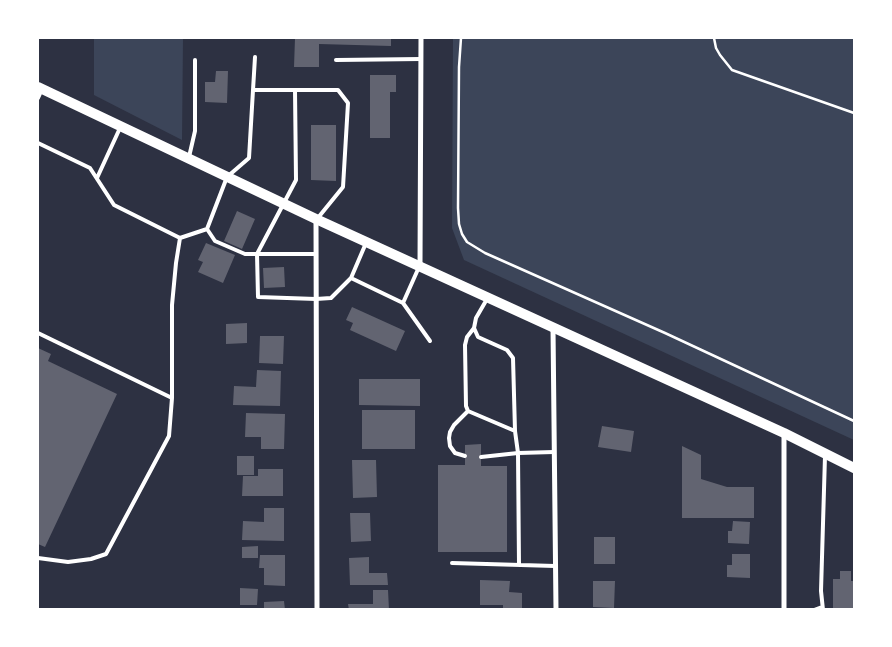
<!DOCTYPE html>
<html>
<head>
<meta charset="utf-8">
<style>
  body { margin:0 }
  #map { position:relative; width:892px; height:647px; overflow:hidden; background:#2d3142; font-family:Rubik,sans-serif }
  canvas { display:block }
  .frame { position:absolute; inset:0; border:39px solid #fff; pointer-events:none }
</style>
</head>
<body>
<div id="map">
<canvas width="892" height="647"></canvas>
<div class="frame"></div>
</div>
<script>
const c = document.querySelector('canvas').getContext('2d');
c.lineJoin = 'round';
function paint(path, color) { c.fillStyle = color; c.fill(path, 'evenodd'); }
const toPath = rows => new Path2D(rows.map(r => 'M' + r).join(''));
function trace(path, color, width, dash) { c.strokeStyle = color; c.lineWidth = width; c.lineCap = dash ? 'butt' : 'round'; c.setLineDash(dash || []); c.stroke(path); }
paint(toPath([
  [94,38,183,38,182,140,94,95],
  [453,38,854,38,854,440,464,260,452,228]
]), '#3c4559');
paint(toPath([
  [295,38,391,38,391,46,319,44,319,67,294,67],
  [216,71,228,71,227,103,205,102,205,82,215,82],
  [370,75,396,75,396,92,390,92,390,138,370,138],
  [311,125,336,125,336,181,311,180],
  [237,211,255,219,242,249,224,241],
  [206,243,235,255,223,283,198,272,203,262,198,260],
  [284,267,285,287,264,288,263,268],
  [352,307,405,331,396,351,350,330,353,323,346,320],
  [247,323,247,343,226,344,226,324],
  [260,336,284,336,283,364,259,363],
  [38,348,51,354,48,361,117,394,45,547,38,544],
  [257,370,281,371,280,406,233,405,234,386,256,387],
  [359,379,420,379,420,406,359,405],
  [362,410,415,410,415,449,362,449],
  [246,413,285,414,284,449,261,449,261,437,245,437],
  [602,426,634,431,631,452,598,447],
  [481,444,481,466,507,466,507,552,438,552,438,465,465,465,465,445],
  [682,446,701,455,701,479,727,487,754,487,754,518,682,518],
  [237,456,254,456,254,475,237,475],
  [352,460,376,460,377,497,353,498],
  [258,469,283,469,283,496,242,496,243,476,258,476],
  [264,508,284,508,284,541,242,540,243,521,264,522],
  [350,513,370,513,371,541,351,542],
  [733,521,750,522,749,544,728,543,728,531,732,531],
  [594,537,615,537,615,564,594,564],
  [258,546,258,558,242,558,242,547],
  [732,554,750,554,750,578,727,577,727,565,732,565],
  [260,555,285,555,285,586,264,585,264,568,259,568],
  [369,557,369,573,387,573,388,585,350,585,349,558],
  [840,571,851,571,851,581,854,581,854,610,833,610,833,579,840,579],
  [480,580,510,581,509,592,522,593,522,610,503,610,503,605,480,605],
  [593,581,615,581,614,608,593,607],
  [240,588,258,589,257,605,240,605],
  [373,590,388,590,389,610,349,610,348,604,373,604],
  [284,601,285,610,264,610,264,602]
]), '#626471');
trace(toPath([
  [461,38,459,67,458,208,459,224,462,234,467,242,485,253,665,333,854,421],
  [714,38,716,48,720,55,732,70,854,113]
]), '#fff', 2.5);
trace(toPath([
  [336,60,421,59],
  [253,90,255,57],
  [295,90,296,180,257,254,258,297,316,299,331,298,351,278],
  [38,98,42,89],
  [38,143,90,168,114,205,180,238,176,263,172,305,172,398,38,333],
  [189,157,195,131,195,60],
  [97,178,120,128],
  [207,229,215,241,245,254,316,254],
  [180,238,207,229,227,177,249,158,253,90,338,90,348,103,343,187,317,219],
  [366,243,351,278,403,303,419,267],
  [487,299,476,318,474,328,478,337,507,350,513,358,515,431,518,453,554,452],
  [403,303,430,341],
  [474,328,467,337,465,345,466,406,468,411,515,431],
  [465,456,455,453,450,446,449,438,450,432,454,425,468,411],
  [481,457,518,453,519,565],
  [38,558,68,562,91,559,106,554,169,436,172,398],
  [452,563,555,566],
  [814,610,822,607],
  [823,610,821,591,825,456]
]), '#fff', 4);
trace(toPath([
  [316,220,317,610],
  [420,265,421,38],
  [553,328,556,610],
  [784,610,784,433]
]), '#fff', 5);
trace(toPath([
  [38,87,316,219,784,433,854,468]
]), '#fff', 10);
</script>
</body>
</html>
